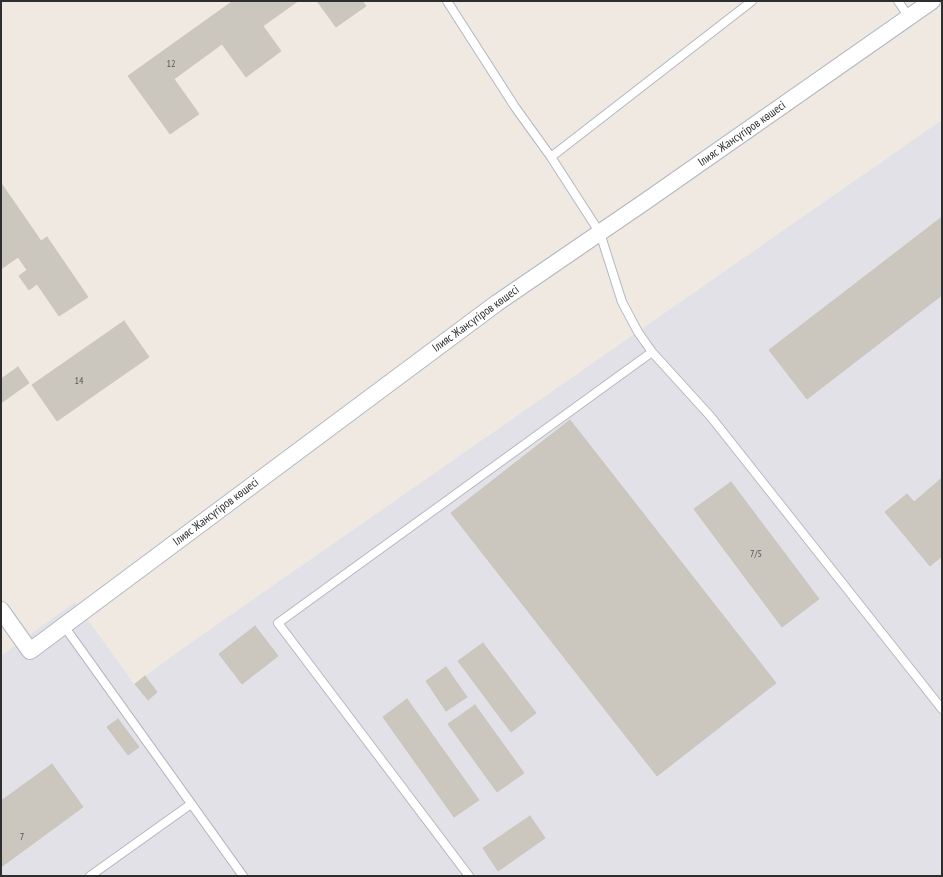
<!DOCTYPE html>
<html>
<head>
<meta charset="utf-8">
<style>
  body { margin:0 }
  #map { position:relative; width:943px; height:877px; overflow:hidden; background:#efe9e1; font-family:"PT Sans Narrow",sans-serif }
  canvas { display:block }
  .frame { position:absolute; inset:0; border:2px solid #2e2e2e; pointer-events:none }
</style>
</head>
<body>
<div id="map">
<canvas width="943" height="877"></canvas>
<div class="frame"></div>
</div>
<script>
const c = document.querySelector('canvas').getContext('2d');
c.lineJoin = 'round';
function paint(path, color) { c.fillStyle = color; c.fill(path, 'evenodd'); }
const toPath = rows => new Path2D(rows.map(r => 'M' + r).join(''));
function trace(path, color, width, dash) { c.strokeStyle = color; c.lineWidth = width; c.lineCap = dash ? 'butt' : 'round'; c.setLineDash(dash || []); c.stroke(path); }
function label(font, color, halo, rows, align = 'center') {
  c.font = font + ' "PT Sans Narrow",sans-serif'; c.lineWidth = 3.5; c.setLineDash([]); c.textBaseline = 'middle'; c.strokeStyle = halo; c.fillStyle = color; for (const [text, x, y, turn = 0] of rows) {
    c.save(); c.translate(x, y); c.rotate((+turn || 0) * Math.PI / 180); c.textAlign = isNaN(turn) ? turn : align; if (halo) c.strokeText(text, 0, 0); c.fillText(text, 0, 0); c.restore();
  }
}
paint(toPath([
  [942,120,942,876,1,876,1,656,75,602,134,684,182,649]
]), '#e3e1e8');
const building = toPath([
  [233,1,298,1,263,26,281,51,246,77,222,44,174,79,199,114,170,134,128,76,233,1],
  [317,1,362,1,366,6,336,27,317,1],
  [1,183,41,241,1,269,1,183],
  [942,217,942,295,807,399,769,350,942,217],
  [47,237,88,297,59,316,37,284,29,290,19,276,27,270,18,257,47,237],
  [124,321,149,357,57,421,32,385,124,321],
  [18,367,29,383,1,403,1,379,18,367],
  [570,420,776,683,657,776,451,513,570,420],
  [942,478,942,556,930,566,885,512,907,494,914,502,942,478],
  [731,482,819,599,782,627,694,509,731,482],
  [255,626,278,656,242,684,219,654,255,626],
  [483,643,536,713,511,732,458,661,483,643],
  [446,667,467,697,446,711,426,681,446,667],
  [145,676,157,692,148,700,135,684,145,676],
  [407,699,479,800,454,817,383,717,407,699],
  [475,705,524,773,497,792,448,724,475,705],
  [118,719,139,747,128,755,107,727,118,719],
  [52,764,83,807,1,867,1,801,52,764],
  [530,816,545,838,498,871,483,848,530,816]
]);
paint(building, '#cbc7bf');
trace(building, '#cbc5ba', 1);
const service = toPath([
  [447,1,515,107,551,157,600,233,622,302,638,332,652,352,711,417,942,709],
  [898,1,909,17],
  [551,157,752,1],
  [64,626,243,876],
  [90,876,191,804],
  [469,876,278,623,652,352]
]);
const minor = toPath([
  [1,610,30,651,497,303,646,201,932,1]
]);
trace(service, '#b4b7c1', 10);
trace(minor, '#b4b7c1', 18);
trace(service, '#fff', 8);
trace(minor, '#fff', 16);
label('10px', '#555452', null, [
  ["12",171,64],
  ["14",79,381],
  ["7/5",756,554],
  ["7",22,837]
]);
label('12px', '#2e2e2e', '#fff', [
  ["Ілияс Жансүгіров көшесі",742,134,-35],
  ["Ілияс Жансүгіров көшесі",476,319,-36],
  ["Ілияс Жансүгіров көшесі",216,512,-37]
]);
</script>
</body>
</html>
